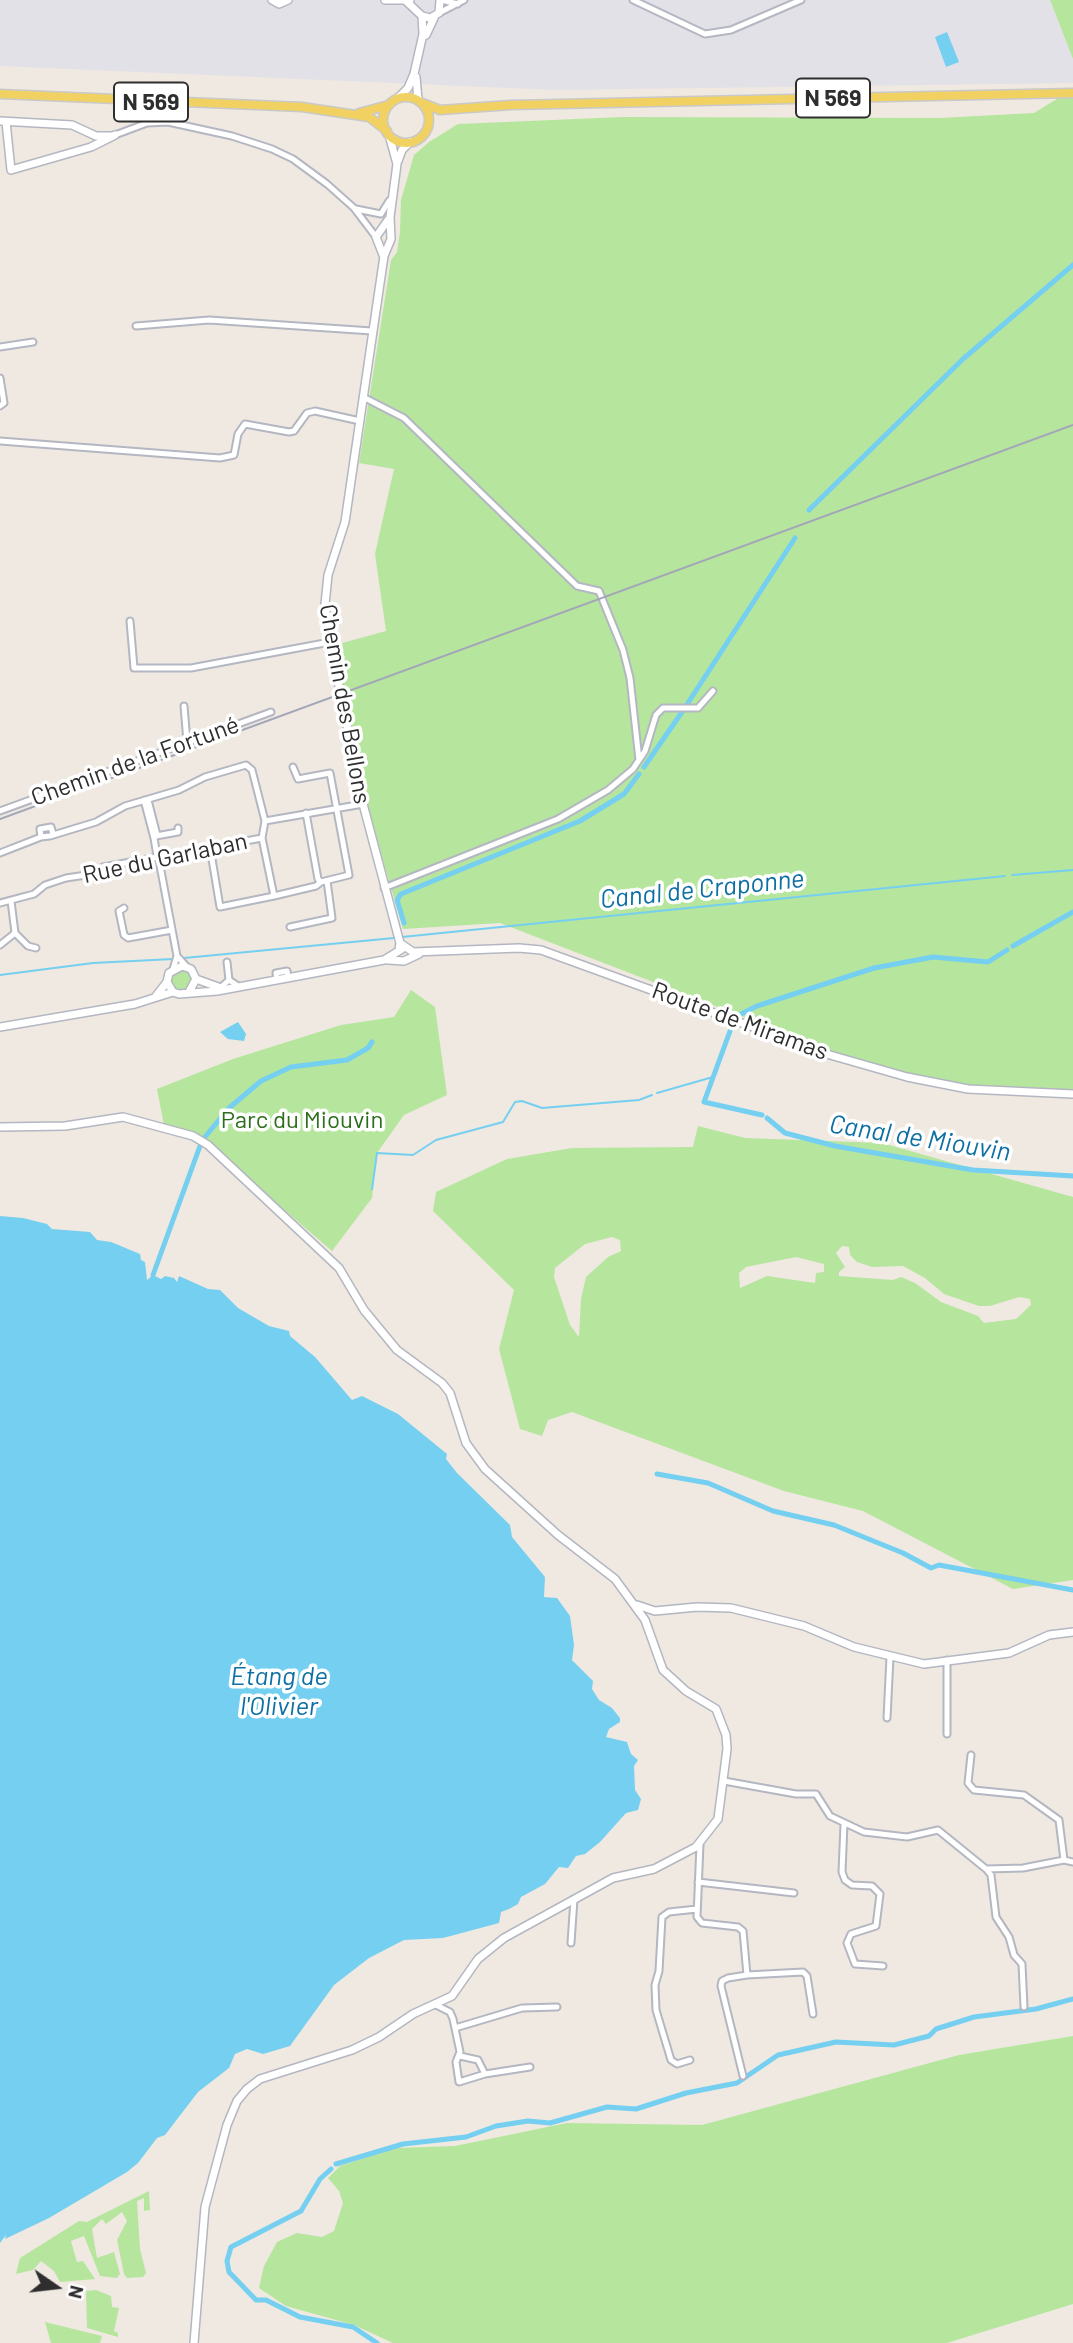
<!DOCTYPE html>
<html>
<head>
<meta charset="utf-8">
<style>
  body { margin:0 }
  #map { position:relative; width:1073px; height:2343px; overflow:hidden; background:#efe9e1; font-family:Barlow,sans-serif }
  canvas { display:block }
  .north { position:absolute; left:21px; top:2252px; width:70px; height:70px; -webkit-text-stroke:5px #fff; paint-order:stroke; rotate:104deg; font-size:19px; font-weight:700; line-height:28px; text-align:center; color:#2e2e2e }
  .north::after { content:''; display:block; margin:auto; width:24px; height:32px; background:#2e2e2e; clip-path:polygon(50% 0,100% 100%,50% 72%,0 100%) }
</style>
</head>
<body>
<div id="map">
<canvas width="1073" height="2343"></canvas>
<div class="north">N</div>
</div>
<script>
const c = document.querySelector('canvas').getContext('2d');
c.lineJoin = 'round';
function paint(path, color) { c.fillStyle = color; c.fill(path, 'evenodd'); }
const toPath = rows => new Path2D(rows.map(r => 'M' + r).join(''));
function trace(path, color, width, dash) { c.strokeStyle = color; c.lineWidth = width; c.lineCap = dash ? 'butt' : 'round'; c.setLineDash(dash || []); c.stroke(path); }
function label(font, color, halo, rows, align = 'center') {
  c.font = font + ' Barlow,sans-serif'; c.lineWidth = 7; c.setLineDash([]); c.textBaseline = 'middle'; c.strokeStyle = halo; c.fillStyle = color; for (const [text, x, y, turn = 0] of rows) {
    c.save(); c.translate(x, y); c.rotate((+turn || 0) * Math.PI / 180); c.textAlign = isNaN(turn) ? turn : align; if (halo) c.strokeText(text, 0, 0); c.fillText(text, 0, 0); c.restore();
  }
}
paint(toPath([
  [0,0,1050,0,1073,59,1073,83,555,90,0,66]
]), '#e3e1e8');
paint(toPath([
  [1050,0,1073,0,1073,59],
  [1073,89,1073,1092,915,1083,500,923,403,929,361,784,335,645,386,631,375,554,394,469,359,463,391,260,397,252,400,232,401,200,414,155,429,142,458,124,623,117,940,118,1034,113],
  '171 980a11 11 0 1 1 22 0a11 11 0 1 1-22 0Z',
  [411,990,435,1007,447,1095,404,1115,377,1153,372,1198,332,1251,203,1140,164,1125,157,1089,233,1059,341,1025,394,1017],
  [698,1126,745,1138,882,1143,1073,1197,1073,1580,1013,1589,863,1511,784,1491,572,1412,548,1420,542,1436,520,1429,499,1349,514,1290,433,1211,436,1192,507,1159,572,1148,693,1147],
  [612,1237,620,1240,621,1251,608,1257,586,1277,581,1299,579,1337,570,1325,554,1277,555,1268,585,1244],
  [842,1246,849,1247,850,1255,857,1262,872,1267,903,1266,925,1278,944,1294,979,1306,990,1306,1019,1297,1030,1299,1031,1305,1016,1319,984,1323,978,1316,941,1302,915,1283,901,1277,893,1280,839,1276,839,1272,845,1267,836,1253],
  [796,1257,824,1264,824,1272,816,1273,815,1283,767,1276,740,1288,739,1273,746,1267],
  [1073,2036,1073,2304,947,2343,393,2343,354,2325,286,2306,259,2288,264,2266,277,2242,297,2233,322,2237,334,2231,343,2203,339,2191,328,2178,340,2166,396,2148,455,2146,567,2123,702,2125,959,2055],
  [149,2191,150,2210,144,2211,144,2198,137,2201,140,2249,146,2273,143,2277,127,2278,124,2274,117,2240,127,2221,122,2212,106,2224,102,2219,92,2229,97,2258,114,2252,120,2274,117,2278,100,2276,84,2236,71,2241,77,2262,83,2261,95,2279,60,2282,54,2271,41,2261,33,2270,16,2274,20,2258,79,2221,87,2222],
  [96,2290,111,2296,112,2307,119,2308,114,2331,118,2333,118,2337,87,2328,86,2291],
  [45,2322,102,2336,100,2343,51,2343]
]), '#b6e59e');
paint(toPath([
  [947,32,959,62,946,67,935,37],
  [238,1022,246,1034,244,1041,228,1039,220,1032],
  [0,1216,23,1218,47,1224,52,1229,90,1232,97,1240,111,1242,140,1254,141,1260,145,1262,147,1280,153,1275,161,1279,165,1276,174,1278,177,1282,179,1276,208,1289,220,1290,238,1308,269,1326,289,1331,290,1336,315,1357,352,1400,362,1396,398,1414,447,1454,446,1459,457,1473,510,1525,512,1537,545,1577,544,1597,557,1598,570,1616,574,1645,572,1660,593,1681,592,1689,599,1700,612,1708,620,1718,620,1722,609,1729,606,1737,627,1742,631,1754,638,1760,634,1766,635,1790,641,1799,638,1810,626,1813,600,1842,585,1854,576,1856,568,1868,559,1867,545,1884,521,1897,518,1904,509,1909,501,1912,499,1923,443,1938,404,1940,369,1958,334,1985,290,2046,263,2054,247,2049,235,2054,229,2068,198,2092,165,2135,157,2138,138,2163,127,2172,49,2218,5,2239,6,2235,0,2243]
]), '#75cff0');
trace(toPath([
  [1012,875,1073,870],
  [402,937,1005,876],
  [184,958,394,938],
  [0,975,93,963,173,959],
  [657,1093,713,1077],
  [372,1189,377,1153,413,1155,436,1140,503,1122,515,1102,522,1101,542,1108,639,1100,652,1095]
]), '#75cff0', 2);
trace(toPath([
  [809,510,963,359,1073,265],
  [686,706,795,538],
  [644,767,682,712],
  [404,923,397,900,401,894,580,821,624,794,639,774],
  [1013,946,1073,912],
  [737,1016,757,1006,874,968,933,957,988,962,1007,950],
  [733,1023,704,1102,762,1115],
  [767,1118,785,1133,835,1146,973,1170,1073,1176],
  [204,1138,229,1108,261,1081,291,1067,347,1060,368,1048,372,1042],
  [153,1275,200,1146],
  [657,1474,708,1483,773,1511,834,1525,903,1553,931,1568,939,1565,1073,1590],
  [336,2164,403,2144,466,2137,496,2126,528,2121,550,2123,607,2107,636,2109,686,2093,737,2083,778,2055,836,2042,894,2045,929,2036,936,2029,974,2017,1036,2009,1073,1999],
  [331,2169,320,2179,301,2211,231,2247,227,2261,229,2272,256,2300,266,2300,300,2317,353,2327,377,2343]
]), '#75cff0', 5);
const street = toPath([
  [441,0,458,4],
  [633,0,705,34,731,30,801,0],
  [439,13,464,0],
  [115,135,147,123,168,122,232,136,272,149,293,159,327,184,354,208,376,237],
  [356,209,381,214,389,201],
  [136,326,209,320,372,331],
  [0,347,33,342],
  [0,378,4,403,0,406],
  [363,397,404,418,577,586,599,591,623,650,630,678,639,760],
  [0,441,220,458,234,455,238,434,245,424,289,432,294,431,307,413,315,411,360,421],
  [130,621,134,668,191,668,330,642],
  [184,706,187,742],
  [293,767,298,779,330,773,349,875,321,882,318,879,306,813],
  [144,800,154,838],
  [148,800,157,835,154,838,157,856],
  [0,811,271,712],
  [53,834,51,827,40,829,41,837,50,836,96,822,125,806,179,790,205,777,246,765,252,770,265,821],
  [156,836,178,832,178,828],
  [210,847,220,907,274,896,262,838],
  [0,853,41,837],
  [158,855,177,956],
  [384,888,558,819,608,790,633,769,645,751,656,715,663,708,698,708,713,691],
  [274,896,316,886,321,882],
  [11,901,15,933,28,946,36,948],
  [0,903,34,894,45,885,66,878,93,874,103,867,262,838,265,821,363,804],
  [124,908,119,911,124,935,128,938,172,930],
  [290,927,332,918,327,881],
  [0,945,15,933],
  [227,962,229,980],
  [173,969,177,956,187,967],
  [277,980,276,973,287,971,288,978],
  [220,988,229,980,238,986],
  [887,1718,890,1657],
  [947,1734,947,1660],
  [971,1755,968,1783,974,1790,1024,1795,1059,1820,1064,1860],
  [724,1781,796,1794,816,1794,830,1816,864,1832,907,1837,938,1830,986,1869,1023,1868,1064,1860,1073,1862],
  [844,1824,842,1872,845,1880,852,1885,872,1886,880,1894,876,1926,851,1934,847,1943,855,1964,883,1966],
  [700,1844,697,1917,702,1923,738,1927,743,1931,747,1975,728,1978,722,1981,721,1986,743,2076],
  [987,1870,991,1875,996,1917,1009,1937,1014,1955,1022,1964,1024,2007],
  [698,1882,794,1893],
  [571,1943,574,1899],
  [747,1975,803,1972,807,1976,813,2014],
  [436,2005,450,2012,453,2019,460,2052,456,2062,459,2082,485,2074,530,2067],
  [455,2028,522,2008,557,2007],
  [460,2056,478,2060,485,2074],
  [690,2060,677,2064,671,2060,656,2010,655,1985,659,1971,662,1917,669,1912,697,1909]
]);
const secondary = toPath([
  [272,0,279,4,288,0],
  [385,0,410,0],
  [406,1,422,16,430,18,439,13,440,0],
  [426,35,434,18],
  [416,77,418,100],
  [398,98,408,88,414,74,423,34,422,16],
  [0,121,72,125,96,136,111,136],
  [6,122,11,170,91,147,115,135],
  [389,135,397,164,390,217,391,239,384,256,345,522,328,575,325,604,330,642,363,804,400,943,399,950],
  [398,161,402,150,410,142],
  [383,255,376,237,388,220],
  [400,943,413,952,519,948,541,950,830,1055,907,1077,968,1089,1073,1094],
  [388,960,404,961,419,954],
  [196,979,221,988],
  [167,982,173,992,179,994,217,991,384,960,402,949],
  [156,996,167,982,169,973,182,966,191,969,196,979,189,992],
  [0,1027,135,1004,173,992],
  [0,1127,65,1126,123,1117,193,1136,208,1145,339,1268,364,1310,397,1350,442,1383,450,1393,466,1443,485,1469,558,1535,615,1579,645,1620,663,1670,686,1691,716,1709,726,1735,727,1749,718,1819,696,1847,654,1869,613,1878,504,1938,478,1959,452,1996,413,2014,379,2037,352,2050,260,2079,247,2089,237,2101,227,2125,205,2207,194,2343],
  [637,1605,655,1611,697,1607,731,1608,804,1626,854,1647,924,1664,1009,1653,1049,1635,1073,1632]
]);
const primary = toPath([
  [0,94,302,107,369,117,387,131],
  '383 120a23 23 0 1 1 46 0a23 23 0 1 1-46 0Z',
  [422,103,440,110,511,105,1073,93],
  [359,113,389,105]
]);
trace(street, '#b4b7c1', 9);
trace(secondary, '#b4b7c1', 10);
trace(primary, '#c9c9c9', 11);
trace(street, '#fff', 5);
trace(secondary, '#fff', 7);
trace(primary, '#f2d163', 8);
trace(toPath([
  [0,819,1073,425]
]), '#a3a6b8', 2);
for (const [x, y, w] of [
  [833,98,74],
  [151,102,74]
]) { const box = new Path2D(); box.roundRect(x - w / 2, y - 19.5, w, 39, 5); c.fillStyle = '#fff'; c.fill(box); trace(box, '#2e2e2e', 2); }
label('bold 23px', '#2e2e2e', null, [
  ["N 569",833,98],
  ["N 569",151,102]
]);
label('24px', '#2e2e2e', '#fff', [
  ["Chemin des Bellons",345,704,80],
  ["Chemin de la Fortuné",135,761,-20],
  ["Rue du Garlaban",165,858,-12],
  ["Route de Miramas",740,1021,20]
]);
label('24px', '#2c6e1b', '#fff', [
  ["Parc du Miouvin",302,1120]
]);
label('italic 26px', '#0d6fa3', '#fff', [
  ["Canal de Craponne",702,889,-6],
  ["Canal de Miouvin",920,1138,9],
  ["Étang de",279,1676],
  ["l'Olivier",279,1706]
]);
</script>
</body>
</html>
